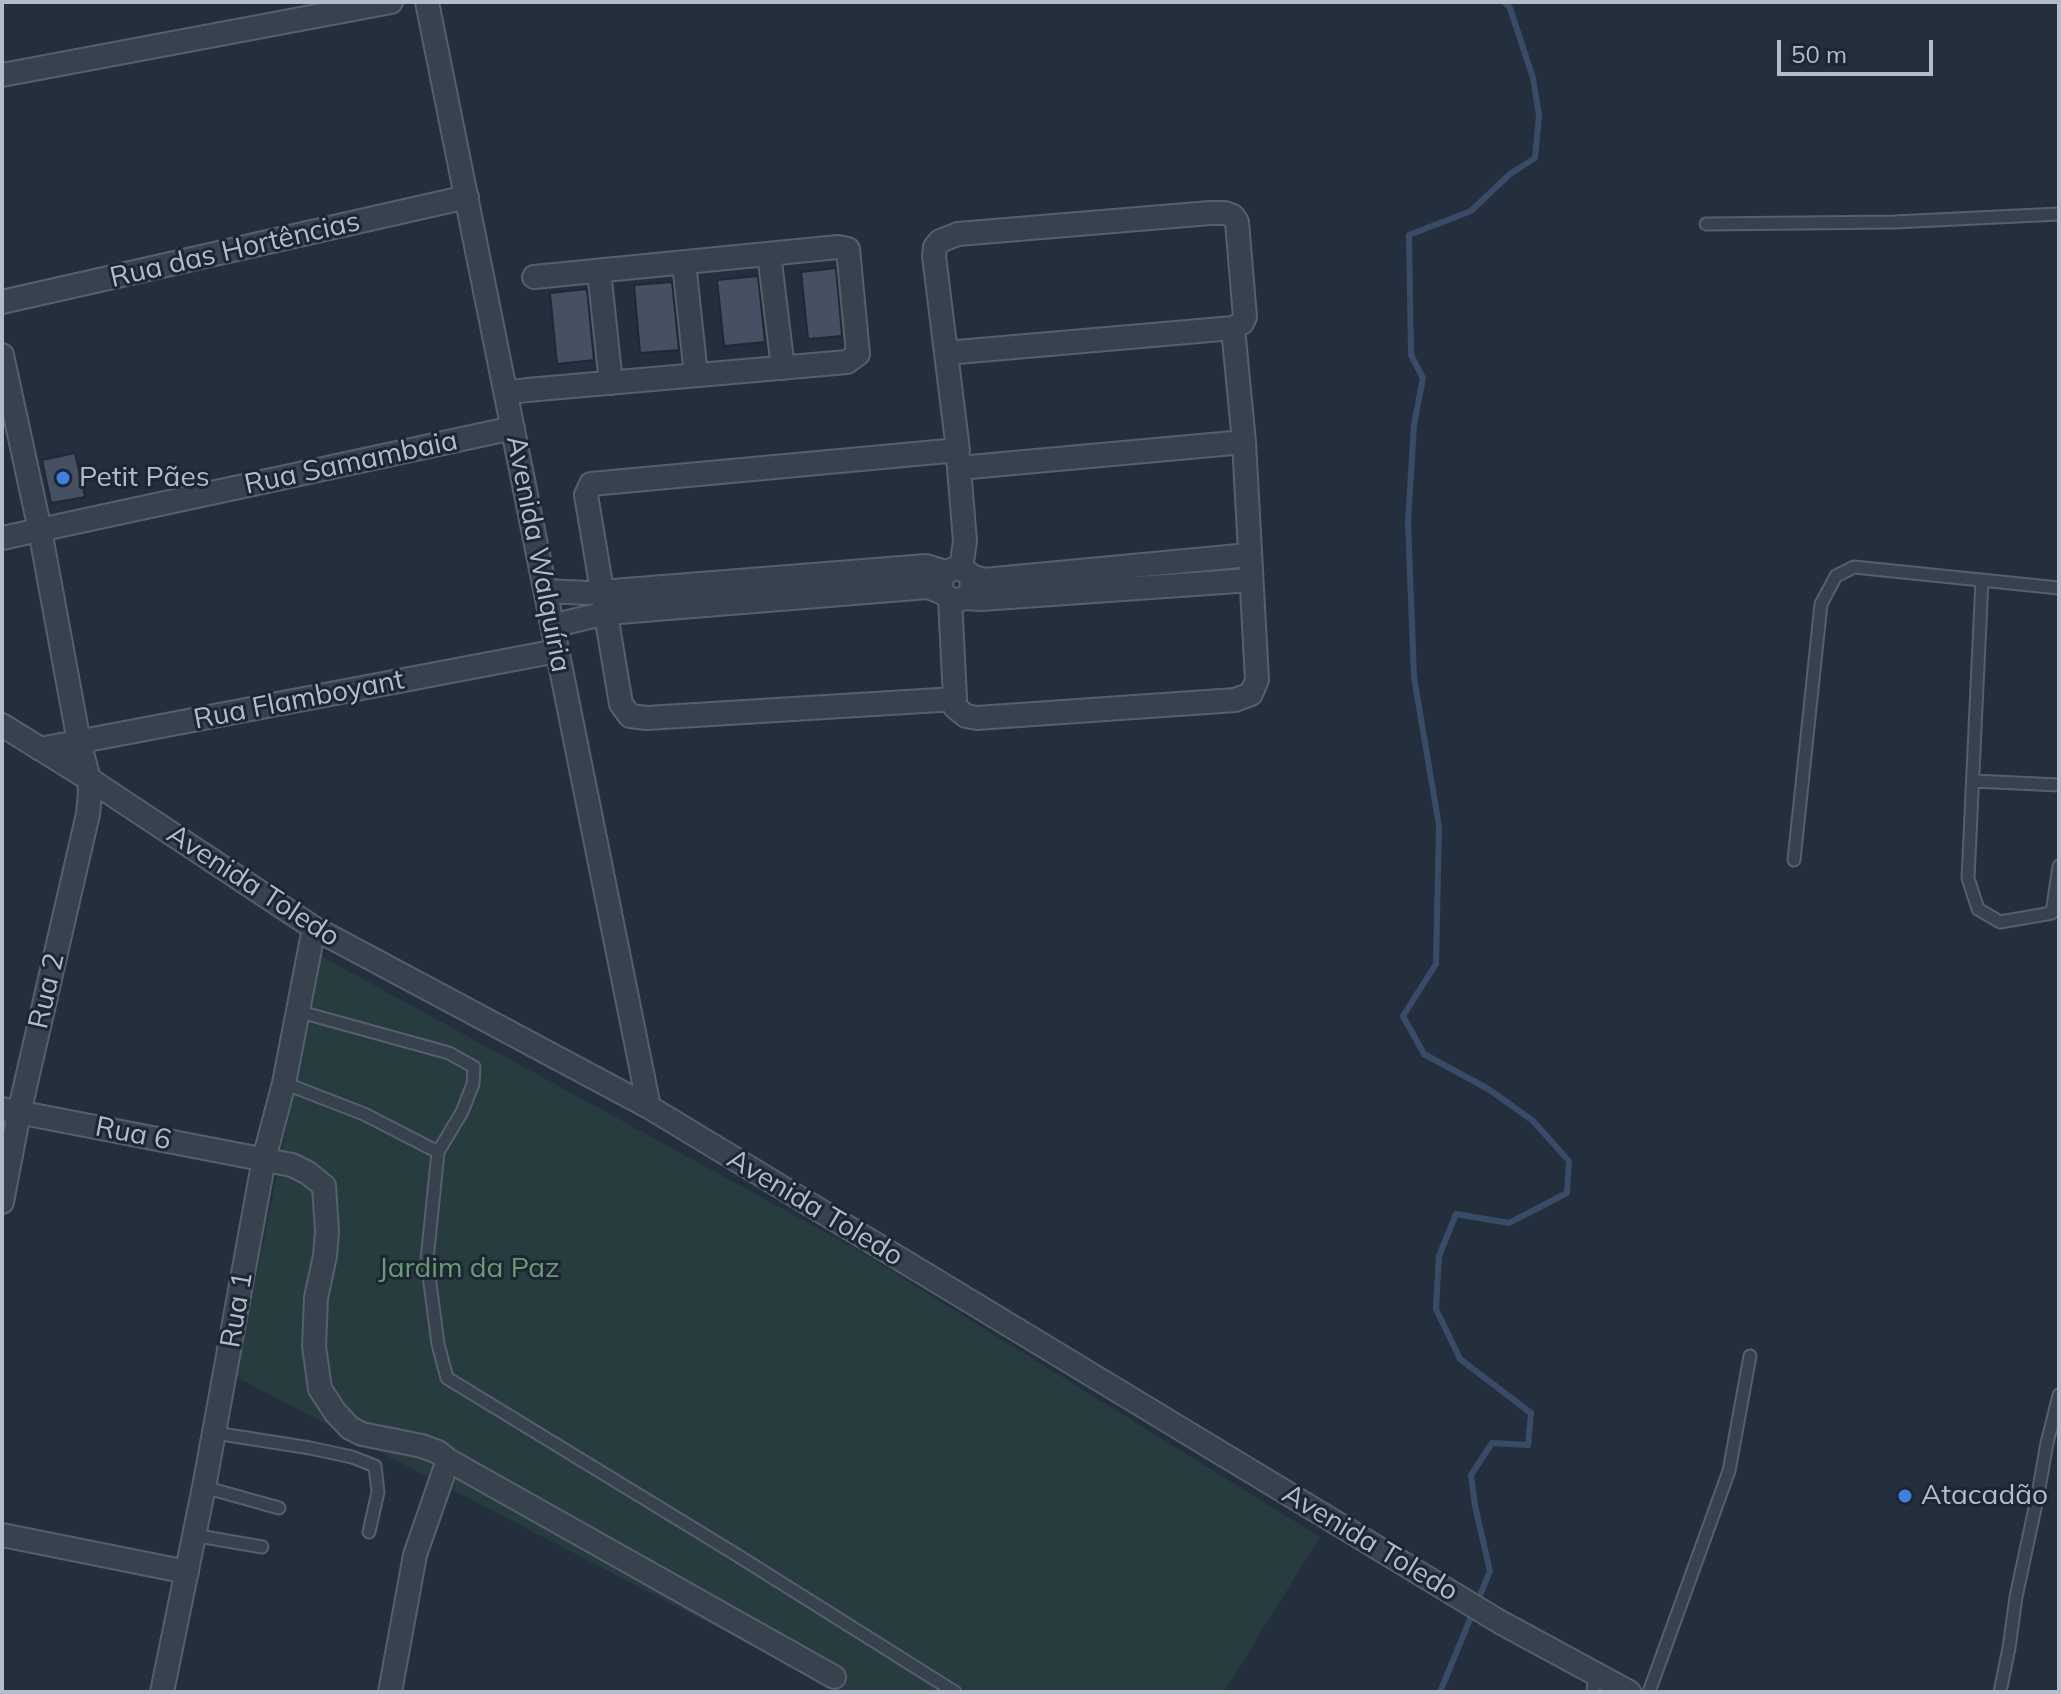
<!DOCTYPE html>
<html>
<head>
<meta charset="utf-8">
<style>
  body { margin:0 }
  #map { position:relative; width:2061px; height:1694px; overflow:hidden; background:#242f3e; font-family:Mulish,sans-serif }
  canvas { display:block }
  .frame { position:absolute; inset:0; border:4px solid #b4bcc9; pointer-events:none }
  .scale { position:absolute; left:1777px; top:40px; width:156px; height:36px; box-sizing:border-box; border:4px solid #b4bcc9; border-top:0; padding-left:10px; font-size:24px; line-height:28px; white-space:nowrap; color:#b4bcc9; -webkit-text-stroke:6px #1d2633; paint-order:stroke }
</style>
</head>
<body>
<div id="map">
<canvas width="2061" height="1694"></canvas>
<div class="frame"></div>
<div class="scale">50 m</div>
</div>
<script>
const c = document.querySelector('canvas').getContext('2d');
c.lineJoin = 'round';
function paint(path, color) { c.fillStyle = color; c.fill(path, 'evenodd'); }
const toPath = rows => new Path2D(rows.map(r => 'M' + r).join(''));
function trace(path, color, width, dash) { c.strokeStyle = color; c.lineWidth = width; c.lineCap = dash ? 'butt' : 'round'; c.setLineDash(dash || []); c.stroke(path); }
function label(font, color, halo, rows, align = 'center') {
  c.font = font + ' Mulish,sans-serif'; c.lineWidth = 6; c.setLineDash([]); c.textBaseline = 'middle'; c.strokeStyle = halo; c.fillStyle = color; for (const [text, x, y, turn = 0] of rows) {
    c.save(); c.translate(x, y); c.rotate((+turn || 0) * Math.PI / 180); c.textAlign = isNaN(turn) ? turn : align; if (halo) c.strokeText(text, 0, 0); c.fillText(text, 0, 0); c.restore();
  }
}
paint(toPath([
  [321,956,856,1249,1320,1537,1224,1692,841,1692,236,1377]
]), '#263c3f');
trace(toPath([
  [1440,1692,1490,1571,1475,1506,1471,1475,1492,1443,1528,1445,1531,1413,1460,1359,1436,1309,1439,1256,1456,1214,1509,1223,1567,1193,1569,1161,1533,1121,1490,1090,1424,1054,1403,1016,1436,964,1439,826,1414,677,1408,522,1414,425,1423,378,1411,355,1409,235,1471,211,1510,174,1535,158,1539,115,1533,78,1510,8,1504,2]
]), '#394c67', 6);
const building = toPath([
  [836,268,842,336,808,339,801,272,836,268],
  [758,276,765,342,724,346,717,280,758,276],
  [672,282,679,350,640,353,634,285,672,282],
  [587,289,594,360,557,364,550,293,587,289],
  [75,453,85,497,51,503,42,460,75,453]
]);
paint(building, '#455162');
trace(building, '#1f2835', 2);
const service = toPath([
  [1706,224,1894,222,2059,214],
  [1982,580,1968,878,1978,909,2000,922,2052,913,2059,866],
  [1973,781,2059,785],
  [1794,860,1821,604,1836,576,1854,567,2059,588],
  [297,1011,449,1053,474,1067,473,1084,462,1112,438,1152],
  [284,1083,364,1114,438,1152,427,1260,438,1344,447,1378,732,1552,955,1692],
  [215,1433,310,1448,352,1457,375,1466,378,1492,369,1532],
  [204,1487,279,1508],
  [193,1535,262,1547],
  [1593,1692,1595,1674],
  [1649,1692,1729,1471,1750,1356],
  [2000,1692,2009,1648,2016,1597,2038,1494,2047,1443,2059,1395]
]);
const minor = toPath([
  [427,2,649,1107],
  [2,75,391,2],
  [769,254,783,368],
  [684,263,696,375],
  [599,271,611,383],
  [2,302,467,197],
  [946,353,1233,328,1242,323,1245,317,1237,222,1233,216,1225,213,1210,213,958,234,940,241,935,247,934,256,958,450,591,484,586,495,621,704,630,716,647,718,955,699,955,707,966,716,977,718,1235,700,1251,694,1257,680,1244,442,1233,328],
  [2,355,40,530,79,742,89,779,90,792,88,814,19,1113,2,1202],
  [506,393,527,390,847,362,858,354,848,249,838,247,534,277],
  [958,456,965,541,961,569],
  [959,468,1244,442],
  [2,538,513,428],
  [971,576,972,588,966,598,958,600,950,599,943,593,941,586,942,578,946,572,956,568,967,572,971,576,984,580,1249,555],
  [546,591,588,593,926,566,946,572],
  [966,598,981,599,1251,580],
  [950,599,955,699],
  [553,629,568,622,607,613,928,587,943,593],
  [2,725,89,779,314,928,649,1107,1500,1622,1629,1692],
  [40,749,557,651],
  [2,1109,292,1165,308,1173,324,1186,327,1231,325,1256,316,1298,314,1346,320,1389,335,1412,350,1428,362,1434,422,1446,438,1452,448,1460,415,1555,390,1692],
  [448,1460,834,1677],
  [2,1535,187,1572],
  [162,1692,204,1487,264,1159,284,1083,314,928]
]);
trace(service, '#565f6c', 15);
trace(minor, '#565f6c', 26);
trace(service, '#38414e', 11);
trace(minor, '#38414e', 22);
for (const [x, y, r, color] of [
  [63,478,8,"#3f7fe0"],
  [1905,1496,8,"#3f7fe0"]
]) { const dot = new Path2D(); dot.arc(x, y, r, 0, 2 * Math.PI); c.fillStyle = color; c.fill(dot); trace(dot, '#1d2633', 3); }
label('28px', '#b4bcc9', '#1d2633', [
  ["Rua das Hortências",235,250,-13],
  ["Rua Samambaia",351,463,-12],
  ["Avenida Walquíria",538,554,79],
  ["Rua Flamboyant",299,700,-11],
  ["Avenida Toledo",253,886,33],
  ["Rua 2",47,991,-77],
  ["Rua 6",133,1134,11],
  ["Avenida Toledo",815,1208,31],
  ["Rua 1",237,1310,-80],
  ["Avenida Toledo",1370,1543,31]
]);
label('28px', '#b4bcc9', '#1d2633', [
  ["Petit Pães",79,478],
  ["Atacadão",1921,1496]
], 'left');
label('28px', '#6b9a76', '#1d2633', [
  ["Jardim da Paz",469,1269]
]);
</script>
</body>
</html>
